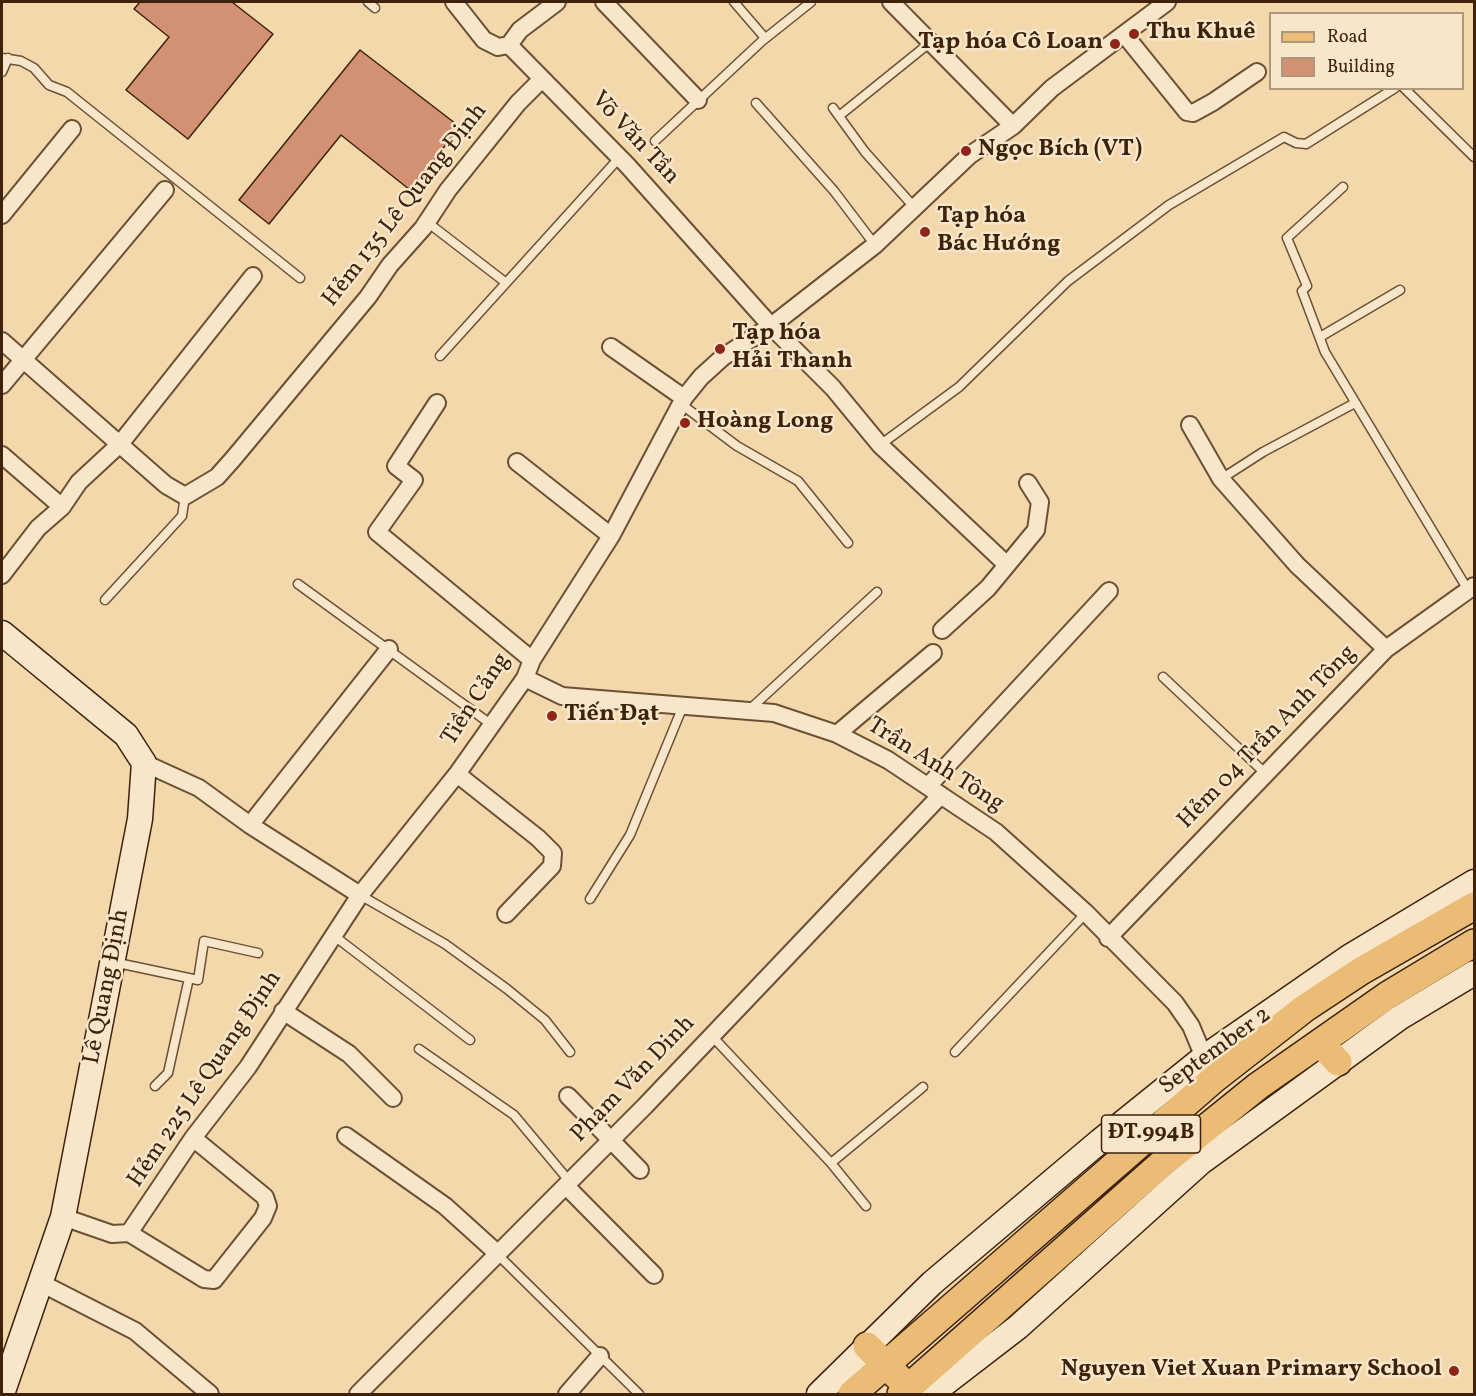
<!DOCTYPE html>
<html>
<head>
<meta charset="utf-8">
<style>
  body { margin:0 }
  #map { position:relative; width:1476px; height:1396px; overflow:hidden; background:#f3d8ac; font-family:Vollkorn,serif }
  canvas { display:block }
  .frame { position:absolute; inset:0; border:3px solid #3e220c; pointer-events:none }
  .legend { position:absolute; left:1269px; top:12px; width:195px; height:78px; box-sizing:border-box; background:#f7e6c9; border:2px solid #ad987d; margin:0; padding:8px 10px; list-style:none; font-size:18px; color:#3e220c }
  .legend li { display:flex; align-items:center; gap:12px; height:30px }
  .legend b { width:30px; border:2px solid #ad987d }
</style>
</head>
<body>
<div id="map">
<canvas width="1476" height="1396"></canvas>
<div class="frame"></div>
<ul class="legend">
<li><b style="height:8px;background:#eabc76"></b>Road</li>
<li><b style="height:16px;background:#d39174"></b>Building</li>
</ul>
</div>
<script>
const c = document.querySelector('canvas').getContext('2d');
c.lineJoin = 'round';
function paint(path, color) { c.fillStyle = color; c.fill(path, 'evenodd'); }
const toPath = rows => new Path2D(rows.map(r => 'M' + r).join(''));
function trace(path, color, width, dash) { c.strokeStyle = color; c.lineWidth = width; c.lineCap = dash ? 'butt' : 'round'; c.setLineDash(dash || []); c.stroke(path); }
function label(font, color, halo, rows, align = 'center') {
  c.font = font + ' Vollkorn,serif'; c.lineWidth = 5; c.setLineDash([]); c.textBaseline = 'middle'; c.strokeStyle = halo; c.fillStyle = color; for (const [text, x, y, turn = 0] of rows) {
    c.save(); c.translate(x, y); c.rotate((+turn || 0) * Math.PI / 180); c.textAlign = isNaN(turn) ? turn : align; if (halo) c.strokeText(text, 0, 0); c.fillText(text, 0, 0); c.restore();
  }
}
const building = toPath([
  [140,2,232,2,273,34,188,139,126,90,169,37,134,9,140,2],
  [360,50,460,127,410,190,341,135,269,224,239,200,360,50]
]);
paint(building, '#d39174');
trace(building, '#3e220c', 1.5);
const lane = toPath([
  [368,2,375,8],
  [734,2,765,38],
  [2,58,21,61,34,68,49,85,67,92,300,278],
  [2,72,8,58],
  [1404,88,1474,157],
  [756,103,834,191,875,245],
  [833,108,865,152,914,207],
  [839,116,932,41],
  [655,141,762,41,811,2],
  [1343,187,1287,238,1307,286,1302,291,1325,352,1468,590],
  [427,222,505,282],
  [1320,337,1400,290],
  [440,356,620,157],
  [681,404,737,446,798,481,848,543],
  [880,445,959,387,1068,281,1169,205,1284,137,1296,143,1306,144,1395,88],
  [1221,479,1263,452,1355,403],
  [298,584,492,725],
  [105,600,182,516,185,496],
  [1163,677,1266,774],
  [749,710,877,592],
  [360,895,445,944,507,989,545,1020,570,1052],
  [590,899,630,835,683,706],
  [333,935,470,1040],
  [113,962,198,980,204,941,258,953],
  [711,1035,831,1163,866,1206],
  [419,1049,514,1115,570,1182],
  [955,1052,1086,913],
  [155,1086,168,1073,189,978],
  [831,1163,923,1087],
  [497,1254,639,1394]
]);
const street = toPath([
  [454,2,484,40,498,47,509,45,627,165,771,326,833,388,880,445,1006,564],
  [604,2,698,100],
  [891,2,1013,126],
  [1124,34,1187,112,1193,113,1213,102,1257,72],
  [509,45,520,30,557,2],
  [2,215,72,129],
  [2,341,166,485,185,496,217,477,233,459,368,297,390,265,423,228,448,190,518,103,542,79],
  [611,347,684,398],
  [2,385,165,190],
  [437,403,396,466,414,480,377,532,532,660],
  [1190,425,1221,479,1297,565,1386,649],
  [2,455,62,507],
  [517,462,611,536],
  [2,575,38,528,62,507,79,482,120,444,253,276],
  [942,630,988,588,1036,530,1040,502,1028,483],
  [525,678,562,696,774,713,837,734,888,760,996,832,1086,913,1175,1003,1191,1026,1208,1067],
  [837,734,933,653],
  [144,763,199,788,250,825,360,895,457,774,525,678,532,660,611,536,684,398,701,377,723,357,771,326,875,245,970,155,1013,126,1052,88,1167,2],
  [457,774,538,838,553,853,552,866,506,914],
  [929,785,1109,591],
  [250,825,389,649],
  [1108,938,1386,649,1474,586],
  [283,1011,349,1054,393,1098],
  [568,1096,640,1170],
  [346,1136,445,1206,497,1253],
  [566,1186,654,1275],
  [63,1217,112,1234,129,1233,193,1138,248,1067,360,895],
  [129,1233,204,1279,214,1280,263,1218,268,1206,265,1197,193,1138],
  [39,1282,135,1331,210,1394],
  [358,1394,645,1106,941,795],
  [567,1394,600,1356]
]);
const secondary = toPath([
  [2,633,126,735,144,763,140,819,63,1217,2,1394],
  [819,1394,932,1283,1100,1141,1203,1058,1349,957,1474,882],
  [931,1394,1018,1327,1201,1162,1399,1018,1474,973]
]);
const primary = toPath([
  [1320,1043,1338,1062],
  [867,1346,898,1377],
  [852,1394,1214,1079,1305,1008,1361,971,1474,906],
  [901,1394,1159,1166,1258,1086,1388,995,1474,943]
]);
trace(lane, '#6b5034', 11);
trace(street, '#6b5034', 20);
trace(secondary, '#3e220c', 27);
trace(primary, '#3e220c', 30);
trace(lane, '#f7e6c9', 8);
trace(street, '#f7e6c9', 16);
trace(secondary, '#f7e6c9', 24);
trace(primary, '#eabc76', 27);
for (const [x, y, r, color] of [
  [1134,34,6,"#8f2418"],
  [1115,44,6,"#8f2418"],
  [966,151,6,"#8f2418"],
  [925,232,6,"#8f2418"],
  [720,349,6,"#8f2418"],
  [685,423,6,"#8f2418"],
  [552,716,6,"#8f2418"],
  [1454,1371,6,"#8f2418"]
]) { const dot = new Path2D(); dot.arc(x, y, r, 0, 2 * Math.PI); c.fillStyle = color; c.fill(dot); trace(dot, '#f7e6c9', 2); }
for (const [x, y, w] of [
  [1151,1134,99]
]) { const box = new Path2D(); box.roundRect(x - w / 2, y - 19, w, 38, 4.5); c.fillStyle = '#f7e6c9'; c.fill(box); trace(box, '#3e220c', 1.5); }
label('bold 22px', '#3e220c', null, [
  ["ĐT.994B",1151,1134]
]);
label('bold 24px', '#3e220c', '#f7e6c9', [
  ["Thu Khuê",1146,34],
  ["Tạp hóa Cô Loan",1103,44,"right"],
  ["Ngọc Bích (VT)",978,151],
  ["Tạp hóa",937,218],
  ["Bác Hướng",937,246],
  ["Tạp hóa",732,335],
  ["Hải Thanh",732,363],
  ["Hoàng Long",697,423],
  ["Tiến Đạt",564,716],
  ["Nguyen Viet Xuan Primary School",1442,1371,"right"]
], 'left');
label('24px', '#3e220c', '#f7e6c9', [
  ["Võ Văn Tần",634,139,47],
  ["Hẻm 135 Lê Quang Định",406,206,-52],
  ["Tiền Cảng",477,700,-57],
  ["Hẻm 04 Trần Anh Tông",1268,738,-46],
  ["Trần Anh Tông",935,766,32],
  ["Lê Quang Định",108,987,-79],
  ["September 2",1216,1052,-36],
  ["Hẻm 225 Lê Quang Định",206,1080,-56],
  ["Phạm Văn Dinh",634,1080,-46]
]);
</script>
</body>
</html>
